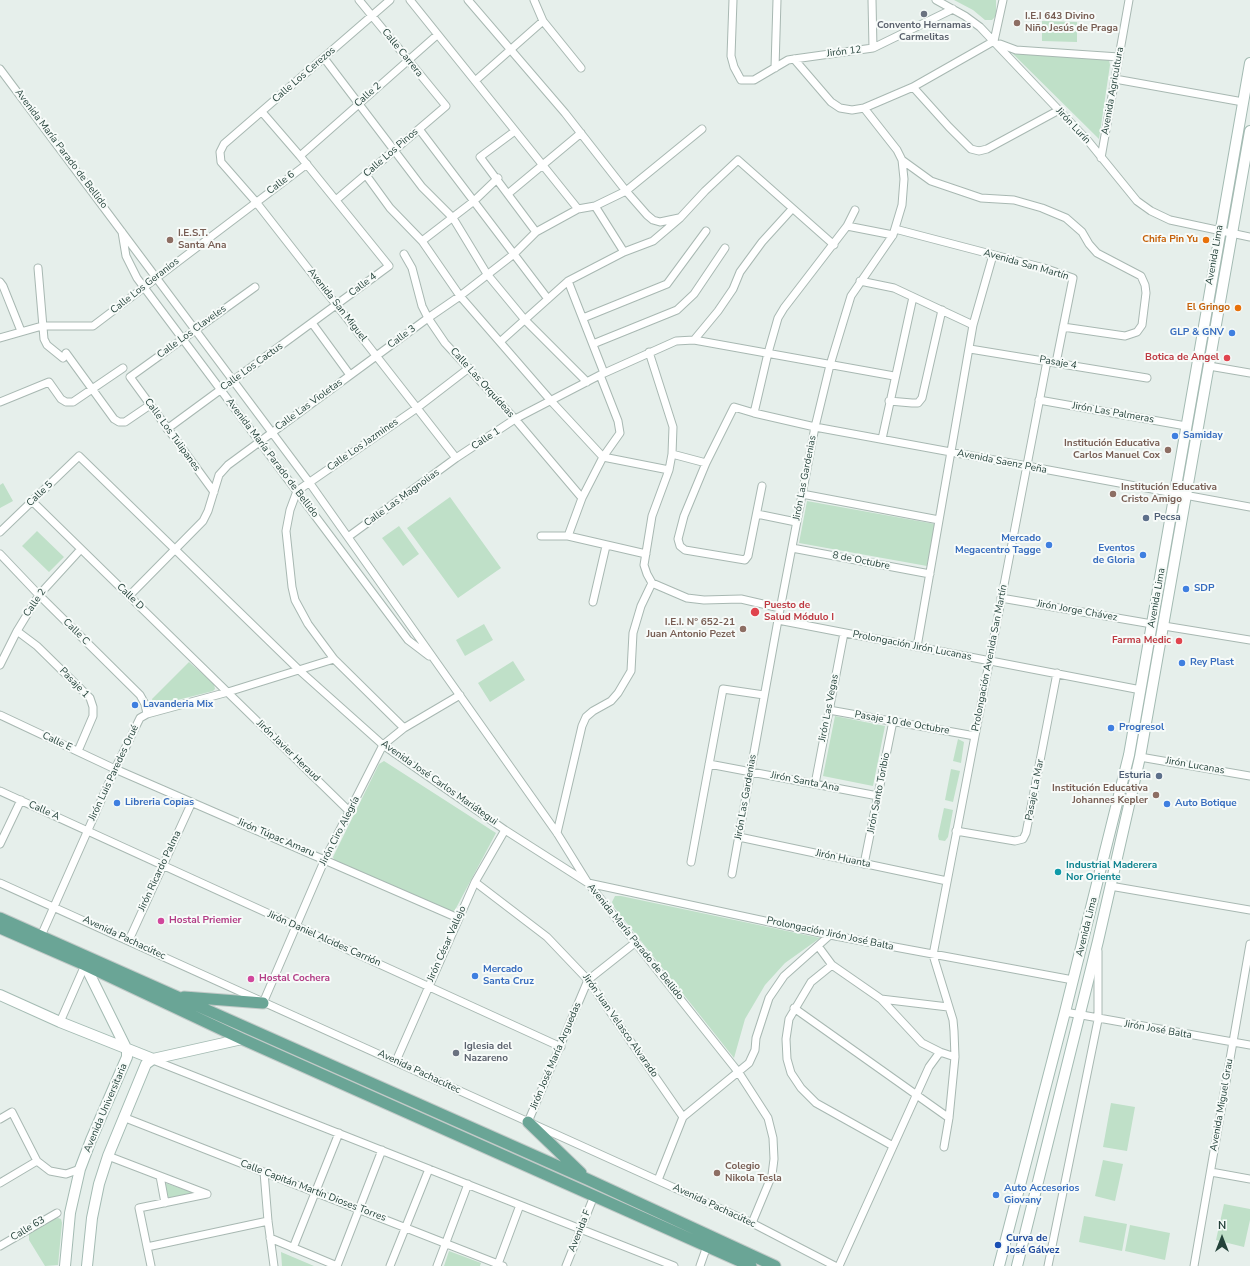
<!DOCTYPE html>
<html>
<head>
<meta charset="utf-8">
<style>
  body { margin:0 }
  #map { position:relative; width:1250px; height:1266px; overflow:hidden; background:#e6efeb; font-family:"Nunito Sans",sans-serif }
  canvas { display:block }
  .north { position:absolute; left:1202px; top:1218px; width:40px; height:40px; -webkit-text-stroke:3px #f7fbf9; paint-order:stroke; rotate:0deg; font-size:11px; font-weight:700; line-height:16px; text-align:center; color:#24423a }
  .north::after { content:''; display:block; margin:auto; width:14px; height:18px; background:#24423a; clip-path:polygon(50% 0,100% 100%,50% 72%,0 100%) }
</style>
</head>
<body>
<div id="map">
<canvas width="1250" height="1266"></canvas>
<div class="north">N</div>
</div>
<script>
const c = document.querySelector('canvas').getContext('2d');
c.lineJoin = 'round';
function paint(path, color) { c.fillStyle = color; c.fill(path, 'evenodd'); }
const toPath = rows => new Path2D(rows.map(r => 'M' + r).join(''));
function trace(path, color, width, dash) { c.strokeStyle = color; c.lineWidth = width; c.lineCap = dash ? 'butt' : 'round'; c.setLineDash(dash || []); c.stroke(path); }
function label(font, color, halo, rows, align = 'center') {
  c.font = font + ' "Nunito Sans",sans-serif'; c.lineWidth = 4; c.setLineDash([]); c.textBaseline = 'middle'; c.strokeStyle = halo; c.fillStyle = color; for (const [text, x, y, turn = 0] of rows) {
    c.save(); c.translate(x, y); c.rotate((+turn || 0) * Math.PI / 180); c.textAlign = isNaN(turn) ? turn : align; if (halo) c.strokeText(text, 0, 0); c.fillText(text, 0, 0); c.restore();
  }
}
paint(toPath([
  [954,0,996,0,996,16,992,20,985,20,973,10],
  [1042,21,1077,22,1077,42,1042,41],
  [1011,52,1109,60,1110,65,1099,139],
  [3,483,13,501,0,508,0,485],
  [450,497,501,568,458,598,407,528],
  [807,501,935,524,927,566,799,543],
  [399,526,419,554,403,566,382,538],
  [37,531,64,557,49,572,22,546],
  [484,624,493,640,465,656,456,640],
  [513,661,525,680,490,702,478,683],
  [189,662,214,684,215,689,213,691,154,706,152,699],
  [835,716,885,726,873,786,823,776],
  [958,739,964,742,961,763,953,761],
  [384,761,496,833,455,910,450,913,334,860,333,857,379,764],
  [951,769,960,771,953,802,945,800],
  [944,808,953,810,948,837,945,841,939,840,938,836],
  [615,896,621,896,820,938,785,963,765,985,745,1019,734,1058,614,907,612,902],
  [1111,1103,1135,1107,1127,1151,1103,1147],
  [1103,1160,1123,1164,1115,1201,1095,1196],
  [165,1183,197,1194,168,1200],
  [1224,1204,1250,1209,1250,1220,1244,1247,1216,1240],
  [1084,1216,1127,1224,1122,1251,1079,1242],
  [58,1218,61,1219,62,1223,58,1265,45,1266,29,1240,29,1234,53,1219],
  [1130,1225,1170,1233,1165,1260,1125,1251],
  [449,1251,481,1263,480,1266,444,1266],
  [281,1252,314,1266,282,1266]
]), '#bfe0c8');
const street = toPath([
  [390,0,224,144,220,152,221,162,256,202,456,458],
  [410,0,578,209],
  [468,0,565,113,626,191,647,215,653,220,660,222,679,218],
  [534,0,543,21,581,68],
  [733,0,731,56,734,67,741,80,754,80,788,60,794,59,873,48,953,9],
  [872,0,873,48],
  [936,0,965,16,980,27,1089,142,1137,201,1151,211,1170,220,1250,237],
  [994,41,1003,0],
  [1000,44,1016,50,1119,57],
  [324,58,422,187,453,218,487,274,525,320,587,382],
  [794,59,831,102,840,108,852,110,864,108,913,87,994,41],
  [775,68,777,0],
  [0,69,309,482,557,833,588,883,739,1073,768,1118,773,1138,774,1159,772,1175,752,1223],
  [1115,79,1243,102],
  [475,81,543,21],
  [913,87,949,127,971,149,979,151,987,149,1059,110],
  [419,129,548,299],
  [515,131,480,157,536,232],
  [300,156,437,35],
  [1101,158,1129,0],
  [902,160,931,181,981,198,1014,200,1042,208,1066,218,1082,232,1089,244,1097,253,1141,276,1145,285,1146,293,1142,325,1137,332,1125,336,1063,327],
  [366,175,390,208,422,241,460,296,552,402,603,457,669,470],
  [509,193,581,133],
  [336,200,446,106,359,0],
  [595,206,624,252],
  [847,226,893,235],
  [895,229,1044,268,1073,278,1056,363],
  [122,232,126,256,137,278,408,640,429,656],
  [422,241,474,201,498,178],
  [404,254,412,268,422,306,428,318,445,343,515,419,582,498],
  [38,268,44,339,47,345,63,358],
  [568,281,604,373],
  [860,281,894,288,973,325],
  [0,282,3,286,21,331],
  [583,318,667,284,706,231],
  [312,323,350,375],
  [0,338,42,326,93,326,307,164],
  [694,340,718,311,733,289,740,272,762,242,792,209],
  [501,341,568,281,624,252,653,241,680,218,705,191,738,160,834,245],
  [593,344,677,310,694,294,725,248],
  [970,349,1147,378],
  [649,352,673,427,672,454,669,470,652,516,644,565,647,574,652,583,687,598,704,600,741,599,780,608],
  [66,353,114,419,119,422,125,422,150,405],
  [1209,366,1250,373],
  [1039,400,1186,426],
  [889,401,912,403,918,403,922,398,942,310],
  [0,402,49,382,61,399,66,402,73,402,123,368],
  [754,413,768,353,778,318,784,308,847,226,855,210],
  [167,429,389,266,300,156,262,112],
  [882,439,913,297],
  [672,454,706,463],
  [762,486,748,556,745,560,685,550,680,546,678,539,684,516,706,463,734,407,754,413,815,427,1250,507],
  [214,492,130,377,255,287],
  [802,494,939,520],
  [32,501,349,811],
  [757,514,796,522],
  [0,532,79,456,299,670,383,745,505,830,588,883,830,935,1073,980],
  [541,536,568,536,646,554],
  [568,536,582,498,603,457,620,433,618,421,600,375],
  [348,537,456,458,515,419,600,375,676,341,694,340,894,376],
  [792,548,930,574],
  [0,554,39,595,140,695,145,704,147,714],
  [129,596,203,521,208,511,219,475,228,465,428,318,460,296,514,254,536,232,578,209,595,206,626,191,702,129],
  [1001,598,1152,624],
  [593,602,606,546],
  [778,620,1141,690],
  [1164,626,1250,640],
  [17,631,37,646,90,698,93,707,93,716,78,751],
  [917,647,973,325,993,255],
  [0,665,17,631,39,595,81,549],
  [829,710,975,736],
  [0,715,115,769,458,918],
  [404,728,334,659,308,624,295,600,292,587,286,531,290,510,297,491,417,408,469,368],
  [1140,757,1250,776],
  [709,764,878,796],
  [815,784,844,633],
  [0,791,561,1047],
  [956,831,1015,841,1023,839,1026,833,1057,673],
  [557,833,582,726,586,717,593,711,611,701,618,693,631,671,633,633,641,606,652,583],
  [739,837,947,881],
  [0,844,21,800],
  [691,862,723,689,764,695],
  [864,864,893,721],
  [732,874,778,620,815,427,830,365,851,296,893,235,902,205,904,179,902,160,897,150,864,108],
  [475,882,547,937,588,980,683,1117],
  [0,883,752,1223,835,1266],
  [1110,886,1250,910],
  [41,936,115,769,140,718,147,714,228,692,334,659],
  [129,940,192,802],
  [818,946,832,965,881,999,922,1043,940,1052],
  [832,965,811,982,789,1019,786,1039,787,1059,791,1073,801,1088,816,1103,893,1146],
  [881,999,948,1007],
  [263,1003,325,859,383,745,404,728,460,695],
  [794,1008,949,1118],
  [1065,1012,1250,1045],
  [60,1022,85,965],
  [153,1060,674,1266],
  [396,1061,475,882,505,830],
  [123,1117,503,1266],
  [0,1119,12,1112,37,1161,50,1171,66,1174,80,1169],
  [528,1122,588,980,636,942],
  [944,1147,949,1118,955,1057,954,1031,953,1020,933,955,1047,361],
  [108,1156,207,1194],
  [264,1172,268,1221,274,1266],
  [1211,1172,1250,1179],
  [160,1176,165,1203],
  [658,1180,683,1117,749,1063,755,1050,756,1038,769,998,784,976,830,935],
  [0,1183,37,1161],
  [270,1238,337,1266],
  [0,1246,57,1213],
  [147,1247,268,1221],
  [293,1248,339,1133],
  [498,1264,520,1205],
  [151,1266,139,1208,207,1194],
  [337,1266,382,1150],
  [390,1266,429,1169],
  [437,1266,468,1184],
  [566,1266,594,1196],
  [700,1266,707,1246],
  [839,1266,929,1067,940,1052,955,1057],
  [1048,1266,1098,1020,1098,951],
  [1194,1266,1250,944]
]);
const secondary = toPath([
  [0,995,60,1022,153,1059],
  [65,1266,70,1213,80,1169,91,1140,127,1057,127,1050,85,965,87,961],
  [87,1266,92,1218,99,1184,108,1156,146,1064,153,1059,242,1039],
  [999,1266,1065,1012,1129,755,1250,63],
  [1017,1266,1098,941,1140,757,1250,131]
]);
const primary = toPath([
  [0,918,587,1179,775,1266],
  [0,928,85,965,242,1039,751,1266],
  [184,997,263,1003],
  [528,1122,581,1173]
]);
trace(street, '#a8b8b2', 9);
trace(secondary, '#a4bbb3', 12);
trace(primary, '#c2cac8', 13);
trace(street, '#fff', 7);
trace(secondary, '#fff', 10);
trace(primary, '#6aa596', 11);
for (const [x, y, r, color] of [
  [924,14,4,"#6b7280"],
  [1017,23,4,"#8d6e63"],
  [170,240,4,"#8d6e63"],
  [1206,240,4,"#e8710a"],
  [1238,308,4,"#e8710a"],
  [1232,333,4,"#3f7fe0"],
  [1227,358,4,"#e0444e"],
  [1175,436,4,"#3f7fe0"],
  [1168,450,4,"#8d6e63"],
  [1113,494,4,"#8d6e63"],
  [1146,518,4,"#5c6f8a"],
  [1049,545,4,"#3f7fe0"],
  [1143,555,4,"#3f7fe0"],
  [1186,589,4,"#3f7fe0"],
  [755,612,5,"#e0444e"],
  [743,629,4,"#8d6e63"],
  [1179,641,4,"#e0444e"],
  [1182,663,4,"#3f7fe0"],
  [135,705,4,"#3f7fe0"],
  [1111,728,4,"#3f7fe0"],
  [1159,776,4,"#5c6f8a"],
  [1156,795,4,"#8d6e63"],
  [117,803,4,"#3f7fe0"],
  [1167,804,4,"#3f7fe0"],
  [1058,872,4,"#0f9aa8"],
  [161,921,4,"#d1479c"],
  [475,976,4,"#3f7fe0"],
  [251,979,4,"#d1479c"],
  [456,1053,4,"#6b7280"],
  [717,1173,4,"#8d6e63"],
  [996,1195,4,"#3f7fe0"],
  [998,1245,4,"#1a4fb4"]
]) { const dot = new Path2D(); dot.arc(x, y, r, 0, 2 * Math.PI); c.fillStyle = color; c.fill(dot); trace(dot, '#f7fbf9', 1.5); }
label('bold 10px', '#785e54', '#f7fbf9', [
  ["I.E.I 643 Divino",1025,17],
  ["Niño Jesús de Praga",1025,29],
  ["I.E.S.T.",178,234],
  ["Santa Ana",178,246],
  ["Institución Educativa",1160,444,"right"],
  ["Carlos Manuel Cox",1160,456,"right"],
  ["Institución Educativa",1121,488],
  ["Cristo Amigo",1121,500],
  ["I.E.I. N° 652-21",735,623,"right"],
  ["Juan Antonio Pezet",735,635,"right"],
  ["Institución Educativa",1148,789,"right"],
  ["Johannes Kepler",1148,801,"right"],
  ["Colegio",725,1167],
  ["Nikola Tesla",725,1179]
], 'left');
label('bold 10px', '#5b616d', '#f7fbf9', [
  ["Convento Hernamas",924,26],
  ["Carmelitas",924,38],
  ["Iglesia del",464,1047,"left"],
  ["Nazareno",464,1059,"left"]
]);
label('10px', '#24423a', '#f7fbf9', [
  ["Jirón 12",844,52,-7],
  ["Calle Carrera",402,53,51],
  ["Calle Los Cerezos",304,75,-41],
  ["Avenida Agricultura",1113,91,-80],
  ["Calle 2",368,95,-41],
  ["Jirón Lurín",1073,126,47],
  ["Avenida María Parado de Bellido",61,149,53],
  ["Calle Los Pinos",391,153,-41],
  ["Calle 6",281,183,-37],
  ["Avenida Lima",1215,255,-80],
  ["Avenida San Martín",1026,265,16],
  ["Calle 4",363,285,-37],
  ["Calle Los Geranios",145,286,-38],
  ["Avenida San Miguel",337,305,52],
  ["Calle Los Claveles",192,332,-36],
  ["Calle 3",402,337,-36],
  ["Pasaje 4",1058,363,10],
  ["Calle Los Cactus",252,367,-36],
  ["Calle Las Orquídeas",482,383,48],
  ["Calle Las Violetas",309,405,-36],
  ["Jirón Las Palmeras",1113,413,10],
  ["Calle Los Tulipanes",172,435,54],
  ["Calle 1",486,439,-33],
  ["Calle Los Jazmines",363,445,-35],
  ["Avenida María Parado de Bellido",272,458,53],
  ["Avenida Saenz Peña",1002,462,11],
  ["Jirón Las Gardenias",805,478,-79],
  ["Calle 5",40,494,-44],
  ["Calle Las Magnolias",402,498,-36],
  ["8 de Octubre",861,561,11],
  ["Calle D",130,597,44],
  ["Avenida Lima",1157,598,-80],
  ["Calle 2",35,603,-55],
  ["Jirón Jorge Chávez",1077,611,10],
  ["Calle C",76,632,45],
  ["Prolongación Jirón Lucanas",912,646,11],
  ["Prolongación Avenida San Martín",990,658,-79],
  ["Pasaje 1",74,683,46],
  ["Jirón Las Vegas",829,708,-79],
  ["Pasaje 10 de Octubre",902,723,10],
  ["Calle E",57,742,25],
  ["Jirón Javier Heraud",288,751,44],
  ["Jirón Lucanas",1195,766,10],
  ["Jirón Luis Paredes Orué",114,773,-65],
  ["Jirón Santa Ana",805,782,11],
  ["Avenida José Carlos Mariátegui",439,783,35],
  ["Pasaje La Mar",1035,790,-79],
  ["Jirón Santo Toribio",879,793,-79],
  ["Jirón Las Gardenias",746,797,-80],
  ["Calle A",44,811,24],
  ["Jirón Ciro Alegría",340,831,-63],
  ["Jirón Túpac Amaru",276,838,23],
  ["Jirón Huanta",843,859,12],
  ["Jirón Ricardo Palma",160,871,-65],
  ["Avenida Lima",1087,927,-76],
  ["Prolongación Jirón José Balta",830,934,12],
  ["Avenida Pachacútec",124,938,25],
  ["Jirón Daniel Alcides Carrión",324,939,24],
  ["Avenida María Parado de Bellido",635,942,51],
  ["Jirón César Vallejo",447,944,-66],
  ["Jirón Juan Velasco Alvarado",620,1026,55],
  ["Jirón José Balta",1158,1030,10],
  ["Jirón José María Arguedas",556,1056,-67],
  ["Avenida Pachacútec",419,1072,25],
  ["Avenida Miguel Grau",1222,1105,-80],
  ["Avenida Universitaria",106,1108,-67],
  ["Calle Capitán Martín Dioses Torres",313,1191,21],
  ["Avenida Pachacútec",714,1206,25],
  ["Calle 63",28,1229,-31],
  ["Avenida F",580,1231,-68]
]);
label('bold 10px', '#c56008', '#f7fbf9', [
  ["Chifa Pin Yu",1198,240],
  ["El Gringo",1230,308]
], 'right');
label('bold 10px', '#366cbe', '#f7fbf9', [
  ["GLP & GNV",1224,333,"right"],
  ["Samiday",1183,436],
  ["Mercado",1041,539,"right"],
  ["Megacentro Tagge",1041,551,"right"],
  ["Eventos",1135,549,"right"],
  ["de Gloria",1135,561,"right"],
  ["SDP",1194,589],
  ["Rey Plast",1190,663],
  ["Lavanderia Mix",143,705],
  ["Progresol",1119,728],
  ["Libreria Copias",125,803],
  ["Auto Botique",1175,804],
  ["Mercado",483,970],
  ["Santa Cruz",483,982],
  ["Auto Accesorios",1004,1189],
  ["Giovany",1004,1201]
], 'left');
label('bold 10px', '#be3a42', '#f7fbf9', [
  ["Botica de Angel",1219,358],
  ["Puesto de",764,606,"left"],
  ["Salud Módulo I",764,618,"left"],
  ["Farma Medic",1171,641]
], 'right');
label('bold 10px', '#4e5e75', '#f7fbf9', [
  ["Pecsa",1154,518],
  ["Esturia",1151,776,"right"]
], 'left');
label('bold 10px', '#0d838f', '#f7fbf9', [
  ["Industrial Maderera",1066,866],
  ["Nor Oriente",1066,878]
], 'left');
label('bold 10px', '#b23c85', '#f7fbf9', [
  ["Hostal Priemier",169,921],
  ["Hostal Cochera",259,979]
], 'left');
label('bold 10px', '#164399', '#f7fbf9', [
  ["Curva de",1006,1239],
  ["José Gálvez",1006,1251]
], 'left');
</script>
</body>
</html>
